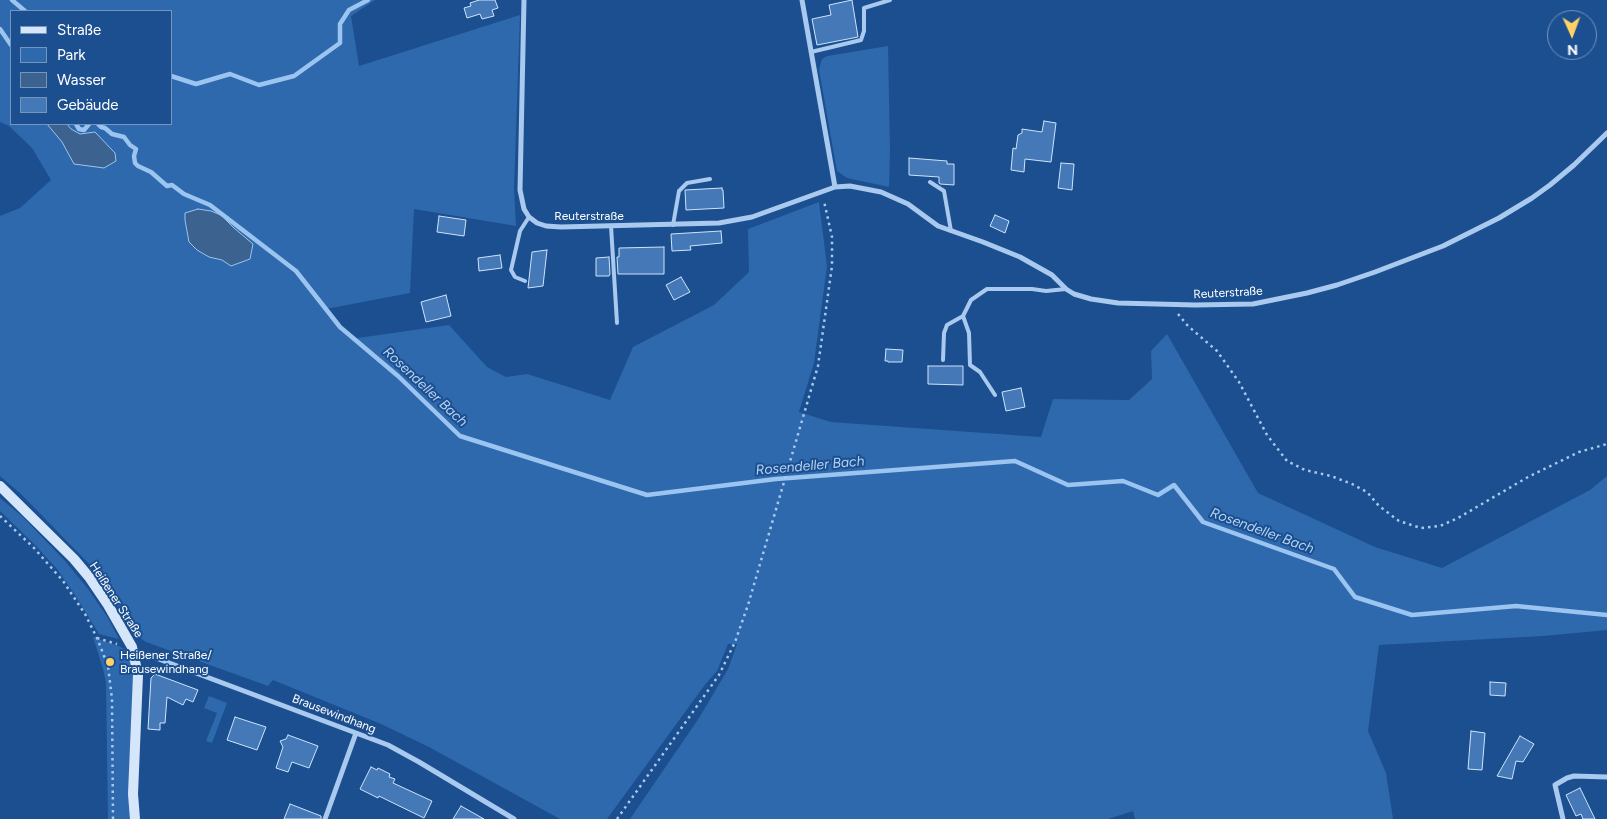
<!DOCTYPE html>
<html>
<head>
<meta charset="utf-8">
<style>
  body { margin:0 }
  #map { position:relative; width:1607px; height:819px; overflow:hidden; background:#1b4f8f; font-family:Figtree,sans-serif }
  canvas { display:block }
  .legend { position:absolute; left:10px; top:10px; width:162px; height:115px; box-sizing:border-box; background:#1b4f8f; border:1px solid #7695bc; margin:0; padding:6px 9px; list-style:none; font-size:15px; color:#fff }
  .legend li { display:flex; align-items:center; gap:10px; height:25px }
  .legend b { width:25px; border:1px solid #7695bc }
  .north { position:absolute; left:1547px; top:10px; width:50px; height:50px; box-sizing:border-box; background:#1b4f8f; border:1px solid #7695bc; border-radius:50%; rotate:178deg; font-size:14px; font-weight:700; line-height:20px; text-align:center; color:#fff }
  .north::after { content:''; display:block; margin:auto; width:18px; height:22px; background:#ffd166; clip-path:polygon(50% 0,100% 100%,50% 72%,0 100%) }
</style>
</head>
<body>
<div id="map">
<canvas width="1607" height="819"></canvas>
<ul class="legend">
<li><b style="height:6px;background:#d6e6fa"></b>Straße</li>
<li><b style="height:14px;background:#2e69ad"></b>Park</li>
<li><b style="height:14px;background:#3c6290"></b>Wasser</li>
<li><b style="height:14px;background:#4478b7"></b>Gebäude</li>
</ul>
<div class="north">N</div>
</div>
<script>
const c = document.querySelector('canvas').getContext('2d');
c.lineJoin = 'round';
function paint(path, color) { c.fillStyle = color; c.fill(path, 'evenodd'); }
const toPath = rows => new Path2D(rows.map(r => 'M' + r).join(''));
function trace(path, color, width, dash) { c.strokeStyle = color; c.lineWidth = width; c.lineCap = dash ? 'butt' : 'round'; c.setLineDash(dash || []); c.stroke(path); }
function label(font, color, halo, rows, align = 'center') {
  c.font = font + ' Figtree,sans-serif'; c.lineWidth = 4; c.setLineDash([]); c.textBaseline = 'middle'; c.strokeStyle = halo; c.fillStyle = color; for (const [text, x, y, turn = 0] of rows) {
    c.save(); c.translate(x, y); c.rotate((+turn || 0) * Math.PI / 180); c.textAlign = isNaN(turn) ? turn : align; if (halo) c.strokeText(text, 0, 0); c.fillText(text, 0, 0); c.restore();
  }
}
paint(toPath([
  [0,0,375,0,351,16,359,66,520,15,514,188,516,226,414,209,410,293,326,309,351,339,449,325,487,367,506,377,527,374,610,400,633,347,714,305,749,272,748,229,819,202,827,266,814,363,799,412,831,422,1041,437,1053,399,1129,400,1152,379,1151,351,1167,334,1258,493,1375,547,1442,568,1590,490,1607,476,1607,630,1543,636,1379,645,1368,731,1386,773,1393,819,1135,819,1133,811,1108,819,630,819,699,718,728,669,737,644,728,644,717,671,704,686,607,819,560,819,429,747,381,724,273,680,268,686,146,642,136,635,96,571,21,494,0,476,0,216,20,208,51,180,32,148,9,126,0,122],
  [11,11,171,11,171,124,11,124],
  [888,46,890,150,889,187,847,178,837,171,819,70,822,59,827,56],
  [0,498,23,517,66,562,88,589,108,618,119,639,99,634,75,595,57,569,36,546,0,511],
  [93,637,121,647,133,655,134,819,108,819,106,682,103,669],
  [209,696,227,703,212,743,206,741,217,713,204,708]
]), '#2e69ad');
const water = toPath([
  [47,124,67,124,71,129,80,134,95,132,115,153,116,161,104,168,74,164,62,142,47,124],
  [198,209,211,211,221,215,234,228,253,244,250,259,231,266,222,260,209,257,197,250,189,242,185,220,185,213,198,209]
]);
paint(water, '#3c6290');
trace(water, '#9cc4f0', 1);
trace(toPath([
  [12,0,25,11],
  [0,29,11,45],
  [171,76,196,84,230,74,259,85,294,76,340,43,340,24,349,10,368,0],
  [76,124,79,129,84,130,89,124],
  [98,124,101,127,105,128,112,134,124,137,130,145,136,149,134,156,135,163,138,166,151,172,167,186,172,185,184,194,210,205,296,271,340,327,398,376,460,436,647,495,776,479,1015,461,1068,485,1123,481,1158,495,1174,485,1203,522,1334,569,1355,597,1412,615,1516,606,1607,615]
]), '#9cc4f0', 4.5);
const building = toPath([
  [479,0,495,0,498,8,492,10,494,16,482,19,480,14,467,18,464,8,471,6,470,3,479,0],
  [852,0,858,37,817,45,812,19,831,15,829,5,852,0],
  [1044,121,1056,123,1051,162,1025,159,1024,172,1011,170,1013,148,1016,149,1018,135,1022,133,1022,129,1042,132,1044,121],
  [909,158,947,161,947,164,954,164,954,185,940,184,939,183,939,177,909,175,909,158],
  [1061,163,1074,164,1072,190,1058,188,1061,163],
  [722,188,722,190,723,190,724,208,686,210,685,190,722,188],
  [995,215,1009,221,1005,233,990,226,995,215],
  [439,216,466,220,464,236,437,232,439,216],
  [721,231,722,243,690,246,691,250,672,251,671,234,721,231],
  [664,247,664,274,618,274,617,257,619,257,619,248,664,247],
  [547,250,543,286,528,288,532,252,547,250],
  [500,255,502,268,479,271,478,258,500,255],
  [609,257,610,274,609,276,596,276,596,258,609,257],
  [681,277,690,292,674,300,666,285,681,277],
  [446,295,451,316,426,322,421,302,446,295],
  [886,349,903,350,902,362,888,362,888,361,885,361,886,349],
  [928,366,963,366,963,385,928,384,928,366],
  [1021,388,1025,407,1006,411,1002,392,1021,388],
  [155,674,198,690,193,702,186,699,183,705,167,697,165,723,160,723,160,730,148,729,151,678,155,674],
  [1490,682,1506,683,1505,696,1490,695,1490,682],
  [235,717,266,727,257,750,227,740,235,717],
  [1471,731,1485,733,1482,770,1468,769,1471,731],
  [288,735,318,746,309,768,292,762,288,772,276,768,283,747,280,741,286,739,288,735],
  [1520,736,1534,744,1523,762,1516,761,1512,779,1497,776,1520,736],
  [371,767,377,770,378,768,390,774,389,777,395,779,393,783,432,801,424,818,385,799,379,796,378,798,360,789,371,767],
  [1580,788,1595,819,1583,819,1581,814,1576,816,1566,795,1580,788],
  [290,804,321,816,321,819,284,819,290,804],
  [461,806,484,819,453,819,461,806]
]);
paint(building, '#4478b7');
trace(building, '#cfe3fa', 1);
trace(toPath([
  [1178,314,1188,326,1217,351,1239,382,1267,435,1287,461,1305,470,1331,476,1352,484,1367,492,1379,506,1399,521,1421,528,1440,526,1458,518,1528,477,1579,452,1607,444],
  [0,516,34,548,63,581,85,614,97,638,108,666,112,699,113,819],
  [97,638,117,644],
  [617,819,719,675,735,642,748,605,818,366,832,266,832,237,824,201]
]), '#a9c9ee', 2.5, [2.5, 4]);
trace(toPath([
  [811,52,861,40,864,31,864,8,890,0],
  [930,182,944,191,951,231],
  [673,225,679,191,687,183,710,179],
  [611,226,617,323],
  [525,281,515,277,511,270,520,231,529,217],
  [963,316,969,333,970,365,980,372,995,395],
  [943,360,944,333,947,325,963,316,971,300,987,289,1032,289,1046,291,1066,289]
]), '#a9c9ee', 4);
trace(toPath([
  [524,0,520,190,524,209,529,217,537,223,546,226,561,227,719,223,752,217,835,187,850,186,881,192,908,204,938,226,983,242,1020,257,1052,275,1066,289,1074,294,1091,299,1118,303,1195,305,1253,304,1307,293,1337,285,1375,272,1443,246,1499,218,1532,198,1550,185,1574,165,1607,133],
  [802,0,835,187],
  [135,654,156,658,388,745,419,762,514,819],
  [325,819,356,733],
  [1563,819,1555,785,1567,778,1574,776,1607,777]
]), '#a9c9ee', 5);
trace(toPath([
  [0,486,74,559,89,577,108,605,132,647,138,675,133,794,135,819]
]), '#d6e6fa', 10);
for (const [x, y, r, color] of [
  [110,662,5,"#ffd166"]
]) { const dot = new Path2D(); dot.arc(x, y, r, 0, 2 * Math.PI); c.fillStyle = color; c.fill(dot); trace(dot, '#1b4f8f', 2); }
label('12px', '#fff', '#1b4f8f', [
  ["Reuterstraße",589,216],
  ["Reuterstraße",1228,293,-3],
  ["Heißener Straße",116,600,57],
  ["Brausewindhang",334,714,21]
]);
label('12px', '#fff', '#1b4f8f', [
  ["Heißener Straße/",120,655],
  ["Brausewindhang",120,669]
], 'left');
label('italic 14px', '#b5d3f5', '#1b4f8f', [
  ["Rosendeller Bach",425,387,43],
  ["Rosendeller Bach",810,466,-5],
  ["Rosendeller Bach",1262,531,20]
]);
</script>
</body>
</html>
